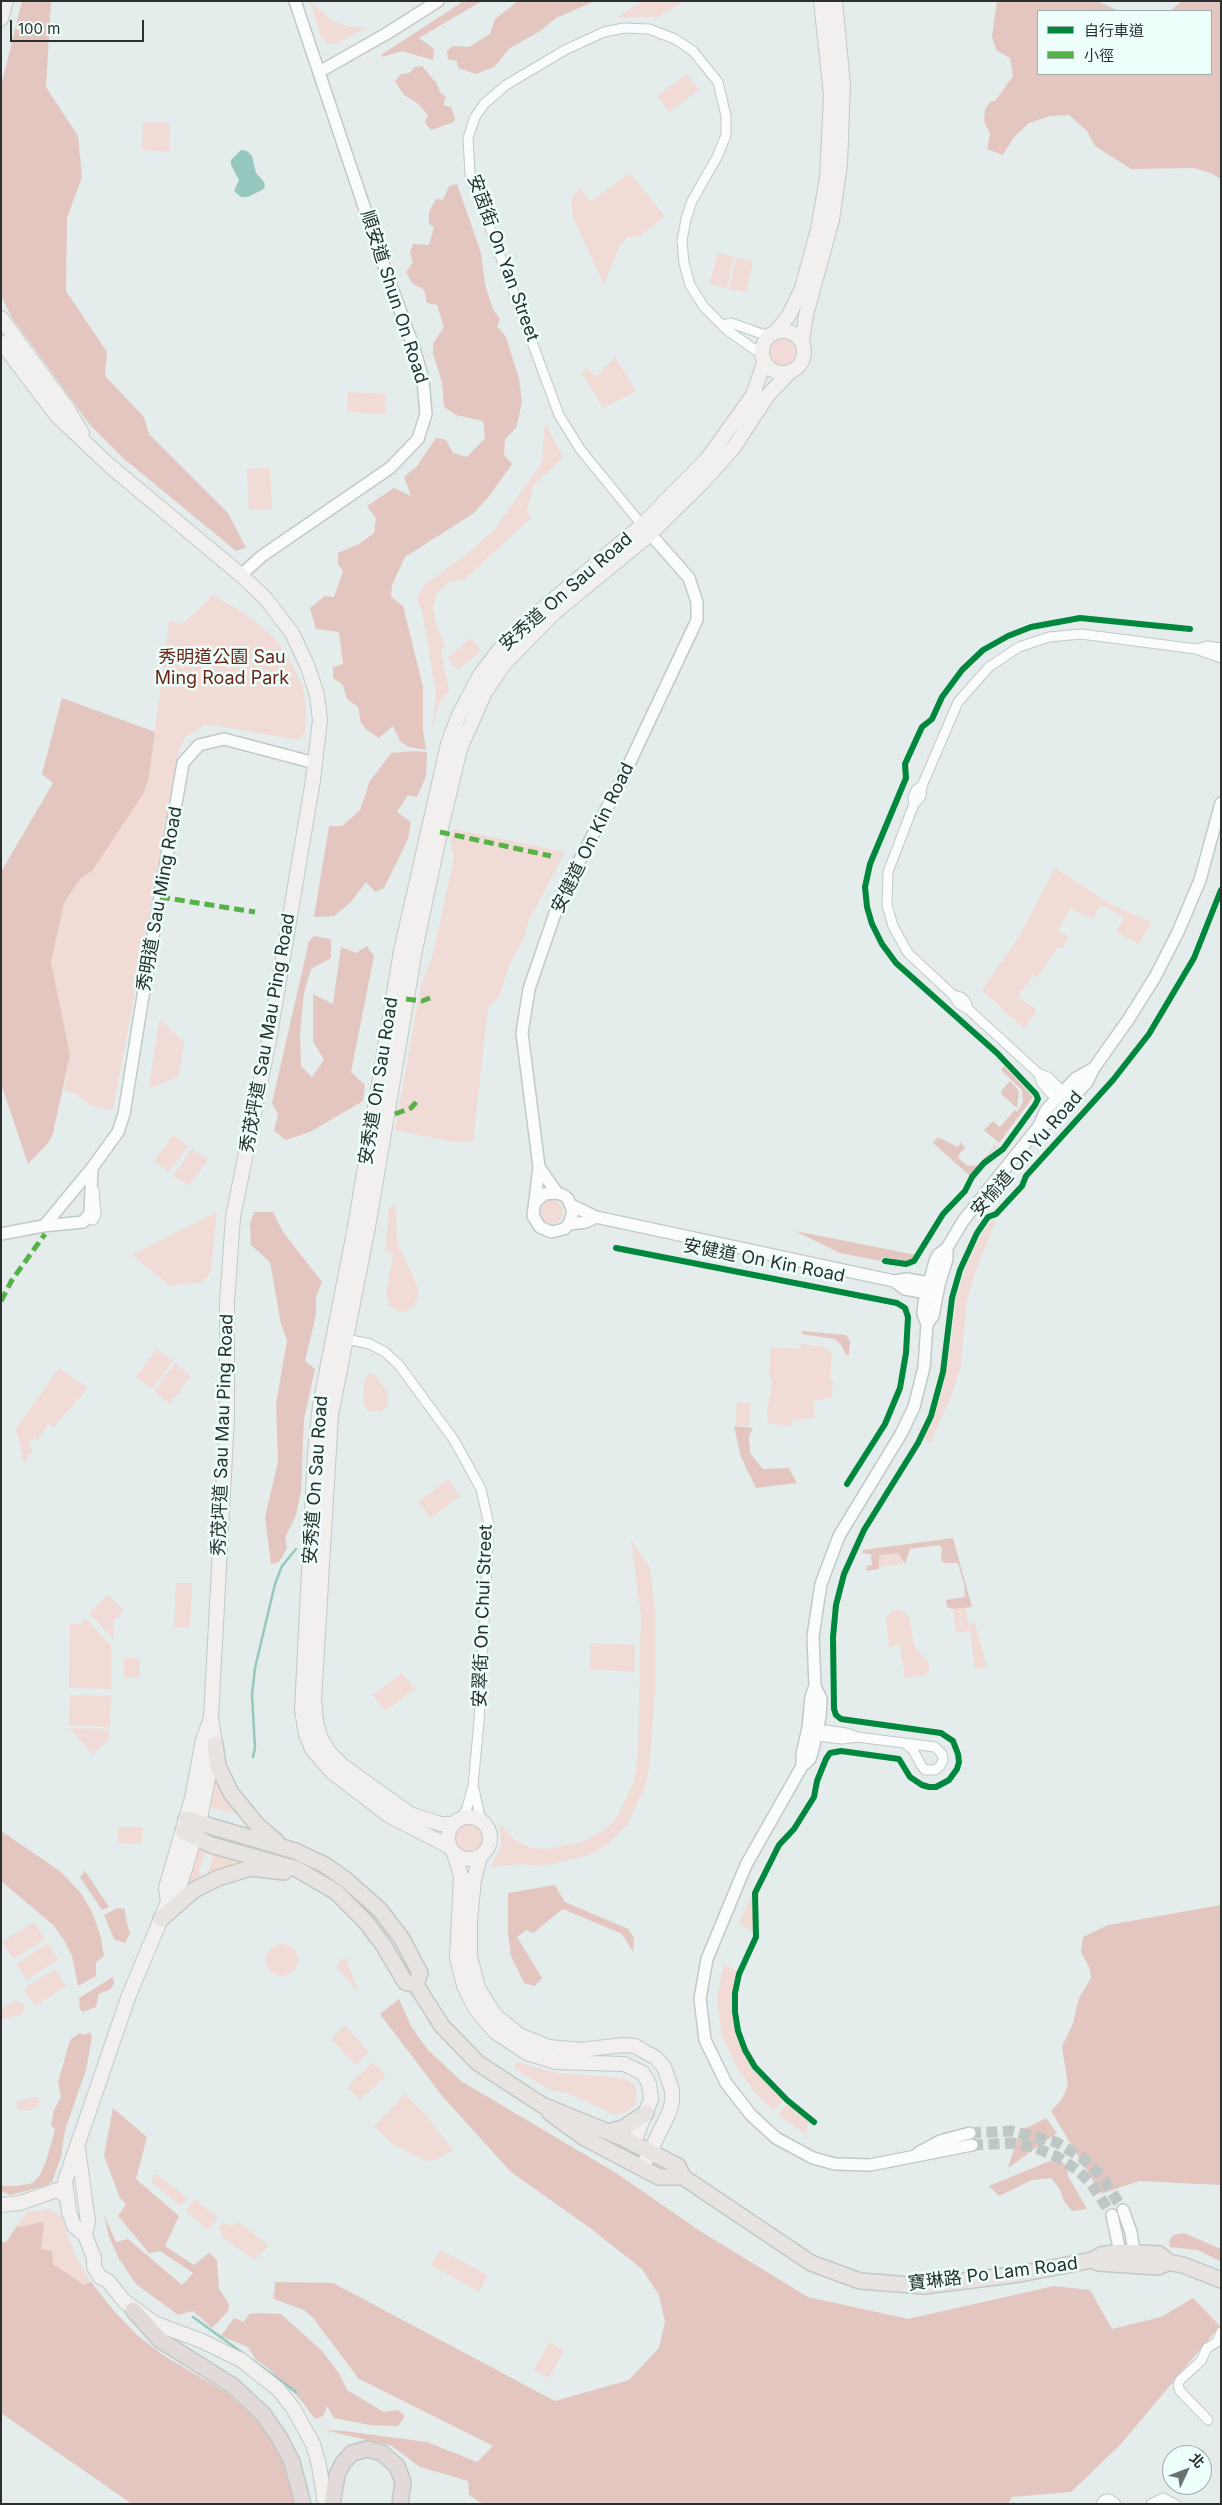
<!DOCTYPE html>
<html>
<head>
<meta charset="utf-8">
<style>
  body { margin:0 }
  #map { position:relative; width:1222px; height:2505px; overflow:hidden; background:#e4edeb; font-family:Inter,"Noto Sans TC",sans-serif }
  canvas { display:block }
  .frame { position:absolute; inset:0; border:2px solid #29302e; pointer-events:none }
  .legend { position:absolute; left:1037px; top:10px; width:175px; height:65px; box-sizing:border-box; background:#edfefb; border:1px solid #9faca9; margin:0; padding:6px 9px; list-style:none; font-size:15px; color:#29302e }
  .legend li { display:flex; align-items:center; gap:10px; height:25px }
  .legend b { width:25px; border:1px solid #9faca9 }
  .north { position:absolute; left:1162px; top:2445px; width:50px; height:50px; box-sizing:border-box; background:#edfefb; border:1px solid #9faca9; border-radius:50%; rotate:47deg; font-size:14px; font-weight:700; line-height:20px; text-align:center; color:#29302e }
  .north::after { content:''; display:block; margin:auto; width:18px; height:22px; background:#6a7270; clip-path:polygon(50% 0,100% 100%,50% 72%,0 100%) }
  .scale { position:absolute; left:10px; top:20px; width:134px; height:22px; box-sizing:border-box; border:2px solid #29302e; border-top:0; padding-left:6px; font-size:15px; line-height:18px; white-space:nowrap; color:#29302e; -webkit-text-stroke:4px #edfefb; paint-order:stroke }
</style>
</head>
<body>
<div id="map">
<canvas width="1222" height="2505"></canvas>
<div class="frame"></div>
<ul class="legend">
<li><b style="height:6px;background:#00873e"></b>自行車道</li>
<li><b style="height:6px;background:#56b246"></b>小徑</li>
</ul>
<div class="north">北</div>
<div class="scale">100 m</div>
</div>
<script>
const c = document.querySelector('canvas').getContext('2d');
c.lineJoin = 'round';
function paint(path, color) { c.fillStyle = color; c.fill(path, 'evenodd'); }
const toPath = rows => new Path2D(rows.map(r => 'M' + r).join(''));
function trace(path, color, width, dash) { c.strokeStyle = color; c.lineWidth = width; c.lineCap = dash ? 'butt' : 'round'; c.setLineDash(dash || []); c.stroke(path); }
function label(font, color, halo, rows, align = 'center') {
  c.font = font + ' Inter,"Noto Sans TC",sans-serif'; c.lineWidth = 5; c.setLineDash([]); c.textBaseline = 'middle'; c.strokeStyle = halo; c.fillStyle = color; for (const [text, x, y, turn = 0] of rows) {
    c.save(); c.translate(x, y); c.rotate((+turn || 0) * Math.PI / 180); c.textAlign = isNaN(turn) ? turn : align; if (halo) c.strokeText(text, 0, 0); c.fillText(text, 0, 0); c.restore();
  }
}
paint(toPath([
  [310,1,334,22,352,27,368,27,335,44,328,44,321,36],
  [643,1,684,1,658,17,616,18],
  [687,74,699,90,669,112,657,96],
  [143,122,170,123,169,152,142,150],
  [630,173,665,217,640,236,627,238,619,247,604,285,573,217,571,199,580,188,590,202],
  [717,253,734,257,727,288,710,284],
  [736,258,753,262,746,292,729,289],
  '770 352a13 13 0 1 1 26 0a13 13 0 1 1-26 0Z',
  [615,357,636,391,603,408,582,373,587,368,596,377],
  [348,392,385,394,385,414,347,412],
  [545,423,563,457,533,486,527,511,532,517,464,580,449,582,437,593,433,606,436,625,445,646,441,650,449,691,439,703,432,728,436,693,423,615,417,598,425,584,471,551,495,529,542,462],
  [270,468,272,509,249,510,247,469],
  [213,595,250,617,274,638,291,662,303,687,306,709,305,733,298,740,219,726,203,726,185,737,179,751,113,1110,91,1106,74,1093,64,1090,70,1055,51,962,57,931,64,903,80,879,92,871,149,777,169,621,183,624],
  [471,638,481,650,458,670,447,658],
  [453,829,565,852,528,922,525,936,508,968,500,995,488,1008,473,1142,450,1141,395,1130,421,985,433,955,454,857,450,840],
  [1055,868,1112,905,1151,922,1139,944,1116,932,1124,917,1103,906,1100,905,1093,919,1070,908,1058,931,1069,937,1062,949,1058,947,1037,978,1033,975,1018,996,1037,1010,1024,1029,982,990,1019,937],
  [159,1021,163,1022,184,1042,179,1076,153,1087,149,1087],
  [173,1135,188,1146,169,1172,154,1161],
  [192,1149,208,1160,189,1186,173,1176],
  '539 1212a12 12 0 1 1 24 0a12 12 0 1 1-24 0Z',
  [396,1205,397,1242,417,1285,418,1296,414,1306,405,1312,399,1312,390,1306,386,1296,393,1254,385,1252,389,1208],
  [217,1212,211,1270,206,1279,200,1282,170,1286,132,1255],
  [996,1220,975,1272,967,1301,960,1370,950,1399,930,1443,924,1438,942,1393,952,1336,956,1299,967,1264,980,1237,990,1222],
  [801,1344,825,1347,832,1354,830,1380,833,1381,832,1396,829,1398,813,1401,815,1417,792,1421,792,1426,787,1426,768,1423,767,1410,772,1383,769,1375,771,1347,801,1349],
  [157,1349,173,1361,152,1389,136,1377],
  [175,1363,191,1376,170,1404,154,1391],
  [59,1368,88,1388,53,1428,48,1424,38,1440,34,1438,28,1444,33,1450,24,1464,16,1429],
  [368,1374,375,1375,388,1393,388,1406,381,1412,368,1411,363,1404,364,1383],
  [737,1402,751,1403,749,1426,736,1425],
  [448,1479,460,1496,431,1518,418,1502],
  [631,1540,650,1568,655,1610,655,1694,649,1769,645,1787,626,1826,608,1844,586,1856,543,1866,522,1864,491,1867,501,1845,500,1824,514,1840,532,1848,548,1849,584,1841,603,1831,617,1817,634,1782,638,1755,641,1616],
  [898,1552,901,1555,903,1564,878,1567,879,1555],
  [176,1583,192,1583,190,1628,174,1627],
  [108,1595,124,1611,113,1621,114,1640,89,1613],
  [966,1608,969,1631,956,1633,953,1609],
  [901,1610,909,1616,914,1646,929,1663,929,1670,925,1675,905,1678,900,1645,889,1647,886,1618,892,1611],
  [86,1619,111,1646,111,1689,69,1688,70,1624,81,1624],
  [969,1623,975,1623,987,1667,975,1669],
  [591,1643,635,1645,634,1672,590,1669],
  [124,1658,140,1658,139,1678,124,1677],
  [402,1673,415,1689,385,1711,373,1695],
  [70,1695,111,1696,110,1727,69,1725],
  [69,1728,109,1729,109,1739,93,1754],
  [216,1774,226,1798,239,1814,209,1807],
  '453 1839a16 16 0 1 1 32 0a16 16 0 1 1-32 0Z',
  [118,1827,143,1827,142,1844,118,1843],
  [203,1846,207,1847,199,1871,203,1879,184,1890,198,1848],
  [214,1850,254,1861,208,1873],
  [751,1896,752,1897,754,1932,739,1924],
  [34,1922,45,1939,13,1959,2,1942],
  [48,1943,58,1960,27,1980,16,1964],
  '266 1960a16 16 0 1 1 32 0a16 16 0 1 1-32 0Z',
  [345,1957,359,1993,337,1968,338,1963],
  [723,1964,738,1971,733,1988,732,2008,738,2042,753,2069,783,2100,773,2111,754,2091,737,2068,722,2035,717,2000],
  [55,1969,66,1986,35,2006,24,1989],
  [15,2001,24,2004,23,2014,1,2019,1,2009],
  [345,2025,369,2052,355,2065,331,2038],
  [373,2062,386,2076,360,2100,347,2086],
  [516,2062,557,2073,625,2078,635,2086,637,2092,635,2105,625,2113,613,2114,572,2095,546,2088,514,2068],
  [405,2094,423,2112,453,2150,437,2159,426,2161,392,2144,374,2126],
  [35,2097,39,2098,39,2104,35,2108,30,2111,17,2109,16,2101],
  [787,2104,808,2121,807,2135,778,2115],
  [155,2173,188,2198,181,2206,151,2182],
  [195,2199,218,2218,208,2230,185,2211],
  [50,2209,61,2216,76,2257,91,2282,84,2285,58,2268,41,2249,44,2224,19,2228,17,2226,27,2212],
  [238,2222,269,2245,255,2260,220,2236,222,2232,218,2228,223,2223,231,2226],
  [440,2250,488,2275,479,2292,431,2265],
  [549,2342,564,2350,549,2378,534,2370]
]), '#f0dbd6');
paint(toPath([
  [22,1,51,1,46,87,78,136,82,177,67,218,66,291,107,352,105,376,144,417,149,434,228,513,246,548,236,551,123,458,90,425,12,318,1,296,1,86],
  [464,1,482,1,419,38,434,49,433,60,402,51,382,57,381,55],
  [518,1,595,1,556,18,540,31,510,48,494,67,476,74,458,68,457,61,448,59,447,51,453,46,469,47,490,34,495,19],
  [997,1,1097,1,1119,11,1038,11,1038,74,1211,74,1211,11,1170,11,1182,1,1221,1,1221,179,1211,173,1193,168,1131,169,1095,146,1087,131,1069,115,1050,116,1029,123,1014,137,1003,155,987,149,990,134,984,121,985,110,990,102,995,101,1013,76,1010,58,996,50,992,36],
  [422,66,437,84,440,92,446,97,443,105,451,107,455,118,454,122,431,130,425,123,428,115,416,102,404,95,395,81,401,74,409,73,415,67],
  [457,184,481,253,485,285,493,309,500,319,497,326,506,337,519,379,522,403,516,428,505,439,504,455,512,464,490,495,474,513,405,557,392,585,391,597,403,606,423,687,423,730,426,750,409,747,400,741,393,726,379,738,368,731,361,723,358,707,347,699,343,685,333,678,333,667,343,664,339,632,316,629,310,608,325,596,334,597,343,571,338,564,338,553,359,544,374,533,376,519,367,506,394,488,411,496,404,477,417,466,436,438,446,440,453,453,467,457,485,438,483,421,456,415,444,407,442,382,433,354,433,344,444,327,437,305,427,303,424,290,412,283,406,272,413,262,410,253,413,244,429,245,434,227,429,224,429,212,436,199,443,200,449,186],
  [62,698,155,732,149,777,143,794,92,871,80,879,64,903,51,962,70,1055,53,1133,49,1142,28,1164,1,1084,1,872,53,783,42,774],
  [413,751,427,752,426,776,417,797,408,795,397,812,411,822,408,839,384,888,375,892,366,882,351,902,334,916,314,917,329,826,342,826,360,810,370,781,391,753],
  [314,936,331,939,331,958,311,969,304,993,300,1034,301,1066,312,1077,324,1060,313,1041,313,994,333,1004,341,947,356,953,367,946,374,956,351,1072,365,1085,363,1101,310,1132,286,1140,274,1131,278,1114,272,1103,309,941],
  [1004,1066,1033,1097,999,1143,984,1130,993,1121,1000,1127,1015,1110,1017,1112,1023,1102,1022,1090,1001,1070],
  [1010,1081,1019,1091,1017,1108,1002,1095,1001,1091],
  [938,1137,958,1147,961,1142,965,1148,960,1153,958,1158,968,1166,978,1165,994,1148,993,1144,996,1147,970,1176,933,1143],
  [254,1212,273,1212,283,1232,322,1282,316,1297,316,1315,305,1361,315,1369,304,1419,301,1491,296,1515,285,1538,287,1548,279,1562,271,1564,265,1517,278,1462,276,1404,287,1340,281,1324,270,1262,251,1245,250,1224],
  [795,1231,916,1255,910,1262,882,1257,881,1261,840,1253],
  [802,1331,846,1335,850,1341,849,1355,846,1355,842,1346,835,1339,802,1334],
  [734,1426,753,1428,749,1436,750,1453,763,1469,789,1468,797,1483,756,1488,741,1457],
  [953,1538,972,1607,953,1609,947,1607,946,1600,965,1597,964,1584,958,1563,945,1563,941,1560,942,1548,939,1545,910,1549,905,1564,899,1553,879,1555,879,1569,867,1571,866,1566,872,1565,871,1554,862,1553,863,1550],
  [1,1831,60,1871,80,1892,92,1912,100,1934,104,1956,96,1962,96,1976,78,1986,72,1956,64,1940,53,1925,1,1881],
  [85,1871,109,1907,102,1910,80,1877],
  [555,1885,565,1902,628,1929,634,1938,633,1952,622,1934,563,1909,533,1933,526,1930,517,1937,542,1978,535,1986,524,1983,511,1956,508,1933,508,1893],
  [1221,1905,1221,2185,1139,2181,1101,2194,1051,2111,1062,2099,1068,2085,1062,2047,1073,2023,1079,1998,1091,1978,1090,1969,1081,1952,1083,1937,1108,1925],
  [117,1908,125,1909,126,1920,130,1933,125,1943,114,1939,104,1915],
  [113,1977,114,1983,111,1989,99,1994,96,2007,83,2012,80,2010,79,1998],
  [399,1999,411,2026,427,2049,461,2081,616,2173,700,2231,808,2297,908,2319,1054,2286,1090,2290,1112,2329,1161,2317,1193,2298,1220,2326,1120,2445,1071,2492,1012,2497,1008,2504,483,2504,469,2495,468,2481,420,2467,392,2446,324,2430,344,2431,427,2442,477,2462,493,2446,359,2379,313,2318,304,2310,274,2299,275,2282,333,2283,555,2401,629,2380,659,2348,665,2322,659,2295,642,2269,590,2228,511,2172,443,2097,380,2014],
  [90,2032,92,2037,86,2070,65,2130,61,2157,52,2182,45,2186,10,2195,1,2191,1,2186,17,2186,33,2183,40,2175,46,2161,55,2130,51,2125,54,2110,61,2097,58,2082,70,2040,79,2033,85,2035],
  [113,2108,147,2137,136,2179,179,2216,165,2246,194,2265,209,2253,217,2260,219,2289,229,2304,228,2311,212,2328,193,2311,178,2315,136,2284,119,2259,109,2237,104,2215,116,2242,128,2239,182,2285,193,2273,160,2251,149,2253,118,2216,126,2204,120,2198,104,2156],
  [1046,2118,1057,2133,1008,2168,1020,2131],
  [1057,2158,1067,2166,1068,2176,1087,2209,1072,2211,1064,2201,1060,2189,1051,2178,1032,2180,999,2196,989,2186],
  [42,2222,44,2224,41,2249,52,2251,53,2264,84,2285,91,2282,114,2311,137,2335,163,2355,227,2393,256,2420,272,2441,284,2465,294,2504,132,2504,1,2413,1,2243,7,2241,17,2226,20,2227],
  [1184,2233,1221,2249,1221,2262,1198,2250,1170,2247,1169,2242,1173,2235],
  [255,2313,281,2314,321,2350,339,2373,347,2390,384,2412,398,2410,405,2416,398,2426,370,2425,334,2418,327,2406,323,2416,315,2419,300,2399,268,2368,256,2360,248,2347,221,2336,234,2318,244,2322,249,2314]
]), '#e2c6bf');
paint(toPath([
  [241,150,247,151,252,156,256,173,264,182,265,187,262,190,248,197,241,197,234,191,239,180,231,165,231,160]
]), '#96c8c0');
trace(toPath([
  [253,1757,255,1748,252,1695,255,1668,275,1584,282,1566,296,1549],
  [193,2317,244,2354],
  [251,2359,296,2392]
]), '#96c8c0', 2.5);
trace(toPath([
  [970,2133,1012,2131,1056,2142,1081,2157,1101,2175,1123,2210],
  [972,2145,1012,2143,1033,2147,1056,2156,1076,2169,1090,2182,1112,2215]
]), '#bfc7c5', 11, [11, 5.5]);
const minor = toPath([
  [722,325,731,323,768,336],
  [642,525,580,449,559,415,470,174,468,138,475,117,484,104,506,85,565,50,604,32,624,28,649,29,675,39,693,51,718,82,726,116,726,135,717,157,692,201,686,219,682,241,684,263,690,285,704,307,727,330,761,354],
  [1196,649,1221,658],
  [922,786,916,790,913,797,914,804,888,872,887,905,893,926,908,953,953,995,959,1004,968,1009,1038,1073,1048,1077,1063,1092],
  [914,804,921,796,922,786,958,702,989,667,1019,647,1049,637,1081,634,1196,649,1207,646,1221,648],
  [953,995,961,997,966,1002,968,1009],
  [1038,1073,1042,1083,1056,1099],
  [87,1218,93,1220,96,1215,94,1190],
  [342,1338,370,1344,385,1352,399,1365,454,1440,481,1489,489,1525,479,1721,473,1786,466,1811,459,1820],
  [818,1729,846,1733,855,1736],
  [817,1736,842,1739,857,1737,904,1743,935,1747,942,1754,943,1760,940,1766,935,1770,925,1770,921,1765,913,1750,904,1743],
  [474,1789,481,1822],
  [1208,2420,1180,2391,1178,2385,1180,2380,1201,2361,1207,2348,1217,2342,1221,2332],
  [1101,2504,1104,2500,1109,2499,1116,2504],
  [1151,2504,1163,2498,1175,2504]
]);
const tertiary = toPath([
  [319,72,386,34,438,1],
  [241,575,262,556,390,468,418,439,426,414,423,380,415,351,385,269,295,1],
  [1039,1126,1051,1122,1087,1082,1094,1068,1128,1020,1155,977,1178,932,1200,880,1221,803],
  [539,1167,557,1193],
  [535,1203,544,1194,557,1193,563,1195,568,1199,573,1212,569,1224,564,1229,551,1232,540,1227,533,1216,539,1167,522,1033,529,989,561,896,621,781,697,620,697,602,689,578,646,529],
  [571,1205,596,1217,894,1281,907,1279,939,1285],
  [569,1224,586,1222,596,1217],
  [44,1226,92,1168,118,1132,124,1114,147,971,183,763,199,745,224,739,315,763],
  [1,1234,43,1226,83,1222,90,1213,92,1168],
  [894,1281,905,1289,932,1294],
  [927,1324,933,1316,939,1285,947,1259,947,1248],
  [815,1686,811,1697,808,1728,802,1754,802,1766,746,1865,707,1959,700,1999,705,2040,726,2083,751,2115,776,2138,813,2158,835,2164,870,2165,972,2145],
  [802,1766,810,1759,812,1753,820,1717,821,1699,815,1686,813,1636,821,1584,839,1536,901,1434,914,1407,924,1367,927,1324,923,1314,924,1303,935,1261,938,1255,947,1248,963,1221,1039,1126,1046,1110,1076,1078,1094,1068],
  [918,2153,940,2141,970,2133],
  [1123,2210,1131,2232,1135,2259],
  [1112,2215,1120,2252]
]);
const secondary = toPath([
  [1,19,6,1],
  [1,318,67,408,82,433],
  '762 352a21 21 0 1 1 42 0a21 21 0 1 1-42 0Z',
  [776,332,789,315,802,288,818,229,827,178,831,95,821,1],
  [1,342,57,416,110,466,241,575,266,599,292,633,308,667,317,695,320,720,313,780,269,1040,233,1217,227,1302,227,1418,211,1717,215,1744,199,1823,181,1882,168,1902,129,1995,65,2181,69,2212,74,2226,85,2235,94,2258,94,2267,100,2277,108,2281,124,2301,154,2323,202,2341,241,2360,278,2389,293,2408,313,2444,319,2465,325,2504],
  [802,343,806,315,832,220,840,164,843,85,835,1],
  '448 1838a21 21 0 1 1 42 0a21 21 0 1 1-42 0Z',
  [453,1824,441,1824,410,1814,343,1766,329,1752,320,1737,316,1721,314,1699,331,1415,368,1227,415,950,440,832,460,749,485,692,505,663,554,613,650,534,702,483,734,447,768,395,789,373],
  [450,1847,388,1815,332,1772,312,1749,306,1734,302,1710,315,1452,320,1405,355,1227,401,951,448,744,458,717,480,675,500,649,523,625,642,525,708,458,753,395,764,363],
  [454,1853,461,1876,457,1958,464,1986,475,2008,495,2032,527,2053,556,2062,624,2064,643,2073,649,2084,651,2099,633,2144],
  [480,1856,474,1880,470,1919,470,1957,478,1988,495,2015,519,2035,549,2047,581,2050,623,2045,635,2046,656,2058,664,2067,672,2090,672,2102,669,2113,642,2168],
  [168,1902,166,1888,192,1798,203,1740,211,1718],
  [78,2148,88,2222,85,2235],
  [1,2205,20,2203,57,2190,66,2196]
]);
const primary = toPath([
  [215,1744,218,1766,231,1793,258,1826,276,1841],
  [186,1819,295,1851,325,1865,345,1879,380,1910,402,1939,420,1973,416,1985],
  [183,1831,211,1845,297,1869,336,1892,366,1922,384,1946,405,1982,416,1985,442,2026,478,2063,542,2105,623,2138,678,2166,683,2177,811,2263,860,2281,924,2286,1020,2274,1092,2260,1101,2255,1120,2252,1159,2254,1169,2262],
  [161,1919,194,1890,218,1878,251,1868,284,1872],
  [550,2113,583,2137,659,2177,683,2177],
  [608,2132,623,2128,646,2113],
  [1161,2261,1183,2265,1221,2280],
  [1098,2263,1158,2267,1169,2262]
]);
const trunk = toPath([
  [133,2310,160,2340,233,2386,263,2414,279,2437,292,2462,303,2504],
  [332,2504,337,2475,343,2463,352,2453,367,2449,382,2453,397,2466,403,2482,400,2504]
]);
trace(minor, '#c2c9c8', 11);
trace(tertiary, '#c2c9c8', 14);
trace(secondary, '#c2c9c8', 16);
trace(primary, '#c3c7c6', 18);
trace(trunk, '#c3c7c6', 18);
trace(minor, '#fbfcfc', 9);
trace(tertiary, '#fbfcfc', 11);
trace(secondary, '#f1f0ef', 14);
trace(primary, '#e7e3e1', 15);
trace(trunk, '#e1dad8', 15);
trace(toPath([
  [440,832,551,856],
  [160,897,255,912],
  [406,999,422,1001,430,998],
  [395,1114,411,1108,418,1100],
  [1,1301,12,1280,45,1234]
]), '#56b246', 5, [10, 5]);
trace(toPath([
  [616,1248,897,1303,905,1308,908,1317,906,1353,900,1388,885,1424,847,1484],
  [885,1261,906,1264,914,1261,943,1214,965,1191,972,1177,984,1163,1003,1149,1035,1105,1038,1099,1036,1094,997,1053,896,963,882,944,872,924,867,907,865,887,870,864,906,778,905,764,922,727,932,719,942,697,962,670,983,650,1008,636,1031,627,1080,618,1190,629],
  [814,2122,787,2100,755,2067,745,2050,738,2031,735,2012,735,1993,739,1974,756,1937,755,1893,779,1845,794,1829,814,1797,817,1781,826,1759,830,1753,841,1751,899,1759,910,1777,922,1785,929,1787,936,1787,949,1780,957,1769,959,1762,958,1754,953,1741,941,1733,841,1719,836,1715,834,1709,833,1637,836,1605,844,1574,864,1530,918,1443,931,1416,943,1372,952,1298,960,1270,977,1233,988,1217,996,1214,1022,1186,1026,1176,1113,1080,1149,1034,1194,958,1221,890]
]), '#00873e', 6);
label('18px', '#29302e', '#edfefb', [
  ["安茵街 On Yan Street",503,258,70],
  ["順安道 Shun On Road",394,297,72],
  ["安秀道 On Sau Road",566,592,-41],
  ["安健道 On Kin Road",593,838,-64],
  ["秀明道 Sau Ming Road",160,899,-80],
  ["秀茂坪道 Sau Mau Ping Road",268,1033,-80],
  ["安秀道 On Sau Road",379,1081,-81],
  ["安愉道 On Yu Road",1027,1154,-49],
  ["安健道 On Kin Road",764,1261,11],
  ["秀茂坪道 Sau Mau Ping Road",223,1435,-88],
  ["安秀道 On Sau Road",316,1480,-86],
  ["安翠街 On Chui Street",483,1616,-88],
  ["寶琳路 Po Lam Road",993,2274,-7]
]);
label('18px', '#6b271a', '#edfefb', [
  ["秀明道公園 Sau",222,658],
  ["Ming Road Park",222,679]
]);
</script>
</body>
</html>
